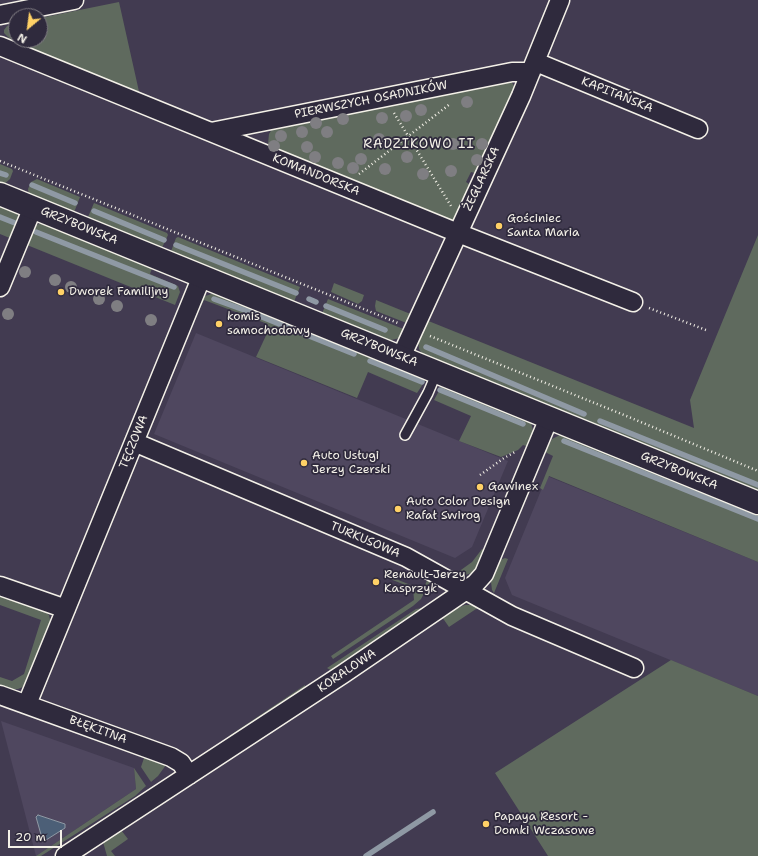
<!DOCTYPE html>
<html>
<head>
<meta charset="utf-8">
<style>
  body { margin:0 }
  #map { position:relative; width:758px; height:856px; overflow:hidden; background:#423b51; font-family:"Shantell Sans",sans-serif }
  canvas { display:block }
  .north { position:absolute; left:8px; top:8px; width:40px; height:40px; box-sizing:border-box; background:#2f2a3d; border:1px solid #7e7a81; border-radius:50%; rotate:209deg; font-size:11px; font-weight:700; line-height:16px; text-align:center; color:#f4f1e8 }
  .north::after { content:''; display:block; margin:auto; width:14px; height:18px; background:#ffd166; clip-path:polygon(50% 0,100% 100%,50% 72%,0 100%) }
  .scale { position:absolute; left:8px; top:830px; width:54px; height:18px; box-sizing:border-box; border:2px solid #f4f1e8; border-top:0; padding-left:5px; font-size:12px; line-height:14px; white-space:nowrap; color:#f4f1e8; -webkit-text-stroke:3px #2f2a3d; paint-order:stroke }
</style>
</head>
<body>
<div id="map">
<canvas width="758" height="856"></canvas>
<div class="north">N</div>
<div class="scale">20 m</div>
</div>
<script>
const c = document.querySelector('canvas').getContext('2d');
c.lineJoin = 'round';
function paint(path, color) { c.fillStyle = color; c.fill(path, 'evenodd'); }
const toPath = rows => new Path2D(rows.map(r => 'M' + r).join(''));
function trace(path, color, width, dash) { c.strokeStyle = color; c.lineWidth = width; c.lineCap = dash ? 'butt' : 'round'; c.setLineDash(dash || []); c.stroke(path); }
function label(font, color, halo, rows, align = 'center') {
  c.font = font + ' "Shantell Sans",sans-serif'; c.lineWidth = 3.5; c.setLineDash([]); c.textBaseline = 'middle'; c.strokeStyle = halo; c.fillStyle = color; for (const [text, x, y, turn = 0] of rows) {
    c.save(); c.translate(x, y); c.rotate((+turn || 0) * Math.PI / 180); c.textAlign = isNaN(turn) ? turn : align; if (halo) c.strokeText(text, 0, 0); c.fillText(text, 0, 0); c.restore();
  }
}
paint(toPath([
  [196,333,508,461,472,547,455,558,154,434],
  [547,476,758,562,758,696,512,595,505,578],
  [1,721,134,768,136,789,36,856]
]), '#4f475f');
paint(toPath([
  [119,2,140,96,20,46,19,42,9,38,4,33,4,30,7,26,16,23,16,40,40,40,40,18],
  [511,81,516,89,478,174,471,172,466,182,472,186,455,220,452,221,271,147,268,144,269,134,272,129,277,126],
  [0,164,12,169,13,171,10,179,2,186,0,185],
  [37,179,80,197,73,215,29,198,28,189,31,182],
  [0,203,15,210,20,220,12,239,0,234],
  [94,203,167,233,168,235,161,250,89,222,88,217],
  [42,223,49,223,153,265,150,274,178,286,180,292,175,305,27,245,36,225],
  [758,235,758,494,424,357,419,349,418,340,426,320,694,428,690,400],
  [178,237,300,287,293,304,170,254,176,238],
  [334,283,364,295,362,301,358,304,331,292],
  [215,293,421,375,425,381,417,393,368,372,357,398,256,357,269,329,265,323,204,300,199,310,197,309,201,299,205,296],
  [328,299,406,330,400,338,387,341,321,316],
  [376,300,413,315,409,324,376,311,375,306],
  [447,385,531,422,534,435,529,447,523,445,518,450,501,457,459,441,471,416,434,400,441,387],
  [560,435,566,435,758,512,758,562,549,476,543,490,540,488,553,456,545,452,552,439],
  [482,549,486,550,478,568,474,572,460,577,454,575,472,562],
  [505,558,508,559,494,593,492,590,491,582,500,560],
  [391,577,423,590,428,578,431,580,421,599,413,606,333,659,331,656,414,600,413,588,390,579],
  [0,593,42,609,49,615,51,624,28,681,25,686,18,689,8,689,0,686,0,677,12,681,24,674,41,620,0,605],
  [465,605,470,605,479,607,449,627,442,617,453,610],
  [423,608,424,609,332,671,327,668,416,609],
  [671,660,758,696,758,856,548,856,495,773],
  [305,685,305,689,233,737,229,736],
  [145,755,164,762,166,765,158,776,151,782,141,767],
  [134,768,146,786,135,796,41,856,36,856,136,789],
  [121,830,128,839,111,851,115,856,107,856,103,842]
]), '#5f6a5e');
const water = toPath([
  [38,815,65,824,65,828,46,840,42,838,36,817,38,815]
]);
paint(water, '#4c5f77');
trace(water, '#8f99a4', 1);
trace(toPath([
  [0,173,6,175],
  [32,185,75,203],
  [94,211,164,240],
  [0,217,15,223],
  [36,232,174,287],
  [176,245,296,293],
  [214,299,247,311,354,354],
  [309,299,316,302],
  [326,306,385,330],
  [426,347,584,414],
  [370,361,422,382],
  [440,390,523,424],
  [600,421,758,485],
  [564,441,758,519],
  [366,856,433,812]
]), '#8f99a4', 5.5);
const lane = toPath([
  [405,435,428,393,437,372]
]);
const street = toPath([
  [0,15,74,0],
  [0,46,458,233,633,302],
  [536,62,698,129],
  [211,132,512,72,531,72],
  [0,287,33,207],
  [401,357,521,96,560,0],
  [134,442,406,557,512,616,634,668],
  [0,586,66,609],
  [0,695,171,757,181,763,189,775],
  [27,704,202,276],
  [65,856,343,674,475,584,484,574,549,418]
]);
const secondary = toPath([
  [0,194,758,503]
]);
trace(lane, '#f4f1e8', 12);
trace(street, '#f4f1e8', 21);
trace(secondary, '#f4f1e8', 25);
trace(toPath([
  [394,113,451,206],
  [0,161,398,323],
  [359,174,450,104],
  [649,308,706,330],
  [430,336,624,415,758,471],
  [480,475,504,458,515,452]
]), '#f4f1e8', 2.5, [1, 3]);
trace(lane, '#2f2a3d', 9);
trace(street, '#2f2a3d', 18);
trace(secondary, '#2f2a3d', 22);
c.fillStyle = '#7f7e82';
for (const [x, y] of [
  [467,102],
  [421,110],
  [406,116],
  [382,118],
  [343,119],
  [316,123],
  [302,132],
  [327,132],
  [281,136],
  [379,139],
  [453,144],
  [482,144],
  [274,146],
  [307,147],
  [315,157],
  [407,157],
  [361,159],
  [477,160],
  [338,163],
  [353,168],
  [385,169],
  [451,171],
  [423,174],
  [25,272],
  [55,280],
  [71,287],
  [99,299],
  [117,306],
  [8,314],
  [151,320]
]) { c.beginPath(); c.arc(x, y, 6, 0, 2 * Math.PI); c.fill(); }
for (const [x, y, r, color] of [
  [499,226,4,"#ffd166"],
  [61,292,4,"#ffd166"],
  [219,324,4,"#ffd166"],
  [304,463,4,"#ffd166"],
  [480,487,4,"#ffd166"],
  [398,509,4,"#ffd166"],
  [376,582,4,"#ffd166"],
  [486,824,4,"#ffd166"]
]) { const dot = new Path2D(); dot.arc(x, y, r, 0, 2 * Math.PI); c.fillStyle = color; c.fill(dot); trace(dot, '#2f2a3d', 1.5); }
label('12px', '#f4f1e8', '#2f2a3d', [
  ["KAPITAŃSKA",617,95,22],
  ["PIERWSZYCH OSADNIKÓW",371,100,-11],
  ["KOMANDORSKA",316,175,22],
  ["ŻEGLARSKA",482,179,-65],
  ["GRZYBOWSKA",79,226,22],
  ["GRZYBOWSKA",379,348,22],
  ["TĘCZOWA",134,442,-68],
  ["GRZYBOWSKA",679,471,22],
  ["TURKUSOWA",365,540,23],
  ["KORALOWA",347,671,-34],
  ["BŁĘKITNA",98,730,20]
]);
label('12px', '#f4f1e8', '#2f2a3d', [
  ["Gościniec",507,219],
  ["Santa Maria",507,233],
  ["Dworek Familijny",69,292],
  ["komis",227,317],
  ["samochodowy",227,331],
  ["Auto Usługi",312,456],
  ["Jerzy Czerski",312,470],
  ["Gawinex",488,487],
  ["Auto Color Design",406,502],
  ["Rafał Swirog",406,516],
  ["Renault-Jerzy",384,575],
  ["Kasprzyk",384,589],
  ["Papaya Resort -",494,817],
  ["Domki Wczasowe",494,831]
], 'left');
c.letterSpacing = '1px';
label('13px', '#f4f1e8', '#2f2a3d', [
  ["RADZIKOWO II",419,145]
]);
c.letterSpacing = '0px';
</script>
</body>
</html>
